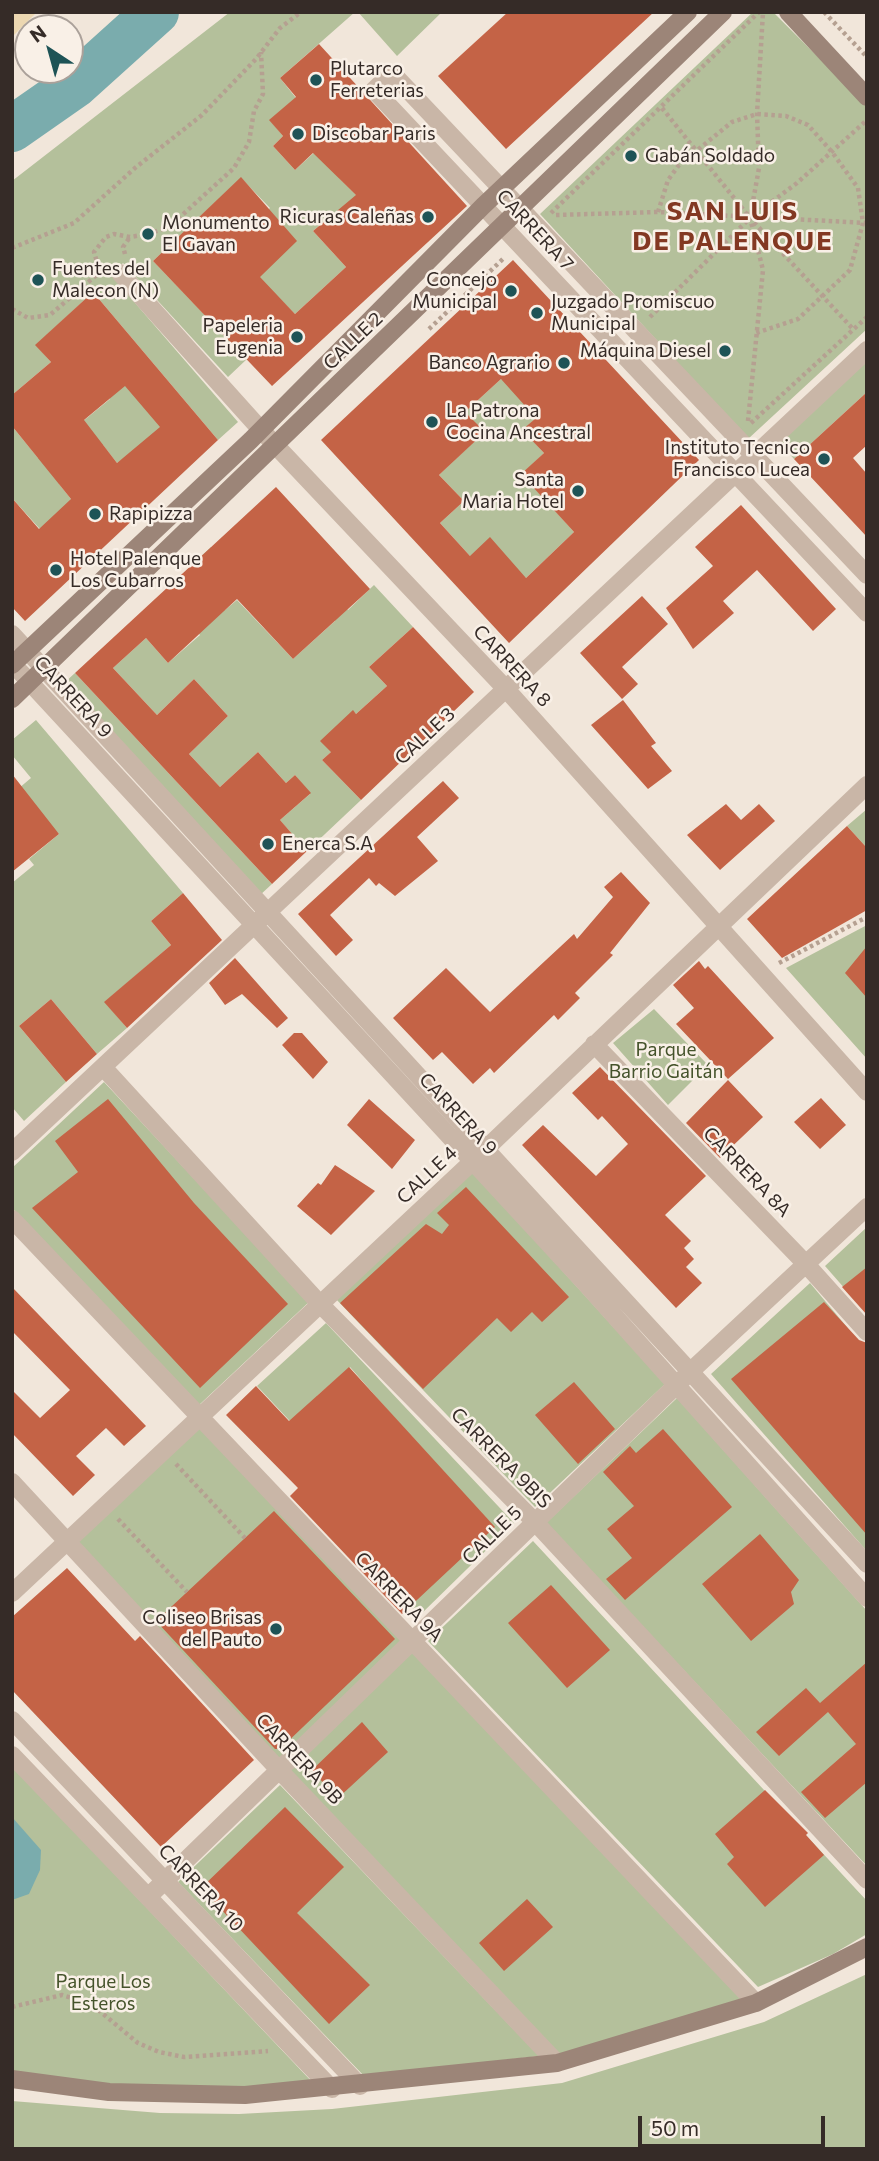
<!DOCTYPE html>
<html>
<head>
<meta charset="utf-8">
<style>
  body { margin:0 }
  #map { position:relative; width:879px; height:2161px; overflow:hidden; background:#f1e6da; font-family:Commissioner,sans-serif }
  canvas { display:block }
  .frame { position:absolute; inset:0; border:14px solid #352b27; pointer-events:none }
  .north { position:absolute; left:14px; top:14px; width:70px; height:70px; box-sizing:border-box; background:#f9f0e7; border:2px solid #aba19a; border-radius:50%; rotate:324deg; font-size:19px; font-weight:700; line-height:28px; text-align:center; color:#352b27 }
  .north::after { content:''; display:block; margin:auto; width:24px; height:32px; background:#1e5356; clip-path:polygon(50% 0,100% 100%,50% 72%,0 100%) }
  .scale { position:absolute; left:638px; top:2116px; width:187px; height:32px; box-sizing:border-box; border:4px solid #352b27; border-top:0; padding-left:9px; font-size:21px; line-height:24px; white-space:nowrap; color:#352b27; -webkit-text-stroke:5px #f9f0e7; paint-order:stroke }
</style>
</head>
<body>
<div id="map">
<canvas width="879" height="2161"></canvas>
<div class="frame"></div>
<div class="north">N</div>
<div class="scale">50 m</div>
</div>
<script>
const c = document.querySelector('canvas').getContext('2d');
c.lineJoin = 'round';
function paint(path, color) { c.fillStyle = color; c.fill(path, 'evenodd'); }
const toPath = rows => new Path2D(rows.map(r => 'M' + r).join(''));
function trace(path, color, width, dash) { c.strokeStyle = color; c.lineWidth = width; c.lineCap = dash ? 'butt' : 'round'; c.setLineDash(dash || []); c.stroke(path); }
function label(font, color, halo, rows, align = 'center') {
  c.font = font + ' Commissioner,sans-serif'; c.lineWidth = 5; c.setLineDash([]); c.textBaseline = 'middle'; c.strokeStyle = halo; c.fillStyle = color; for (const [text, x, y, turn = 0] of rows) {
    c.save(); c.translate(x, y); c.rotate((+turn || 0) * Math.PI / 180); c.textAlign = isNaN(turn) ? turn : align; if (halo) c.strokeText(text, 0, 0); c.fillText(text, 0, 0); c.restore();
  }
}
paint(toPath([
  [230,12,355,12,280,78,296,98,270,120,283,136,273,146,295,170,350,120,380,153,366,167,358,160,339,178,389,227,360,251,329,217,313,231,346,267,295,314,277,296,267,305,221,256,270,208,241,178,153,261,247,359,228,377,123,263,111,275,238,422,218,440,93,292,36,345,51,362,12,395,12,181],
  [358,12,442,12,397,56],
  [753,12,773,12,867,106,867,329,748,439,540,214],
  [109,351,174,423,117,463,103,445,59,484,71,499,57,548,12,498,12,426,38,458,110,399],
  [867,354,867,392,794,459,775,438],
  [501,379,550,405,523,430,544,453,522,474,574,532,526,578,470,556,440,523,464,501,439,475,484,432,465,412],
  [211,547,236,581,216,600,225,610,237,600,293,659,335,621,321,580,348,610,374,585,413,627,369,667,387,686,356,714,353,711,331,752,322,760,361,800,307,851,264,802,280,820,310,794,295,775,286,783,258,752,220,787,189,754,228,716,194,679,157,715,113,668,146,638,168,663,200,635,184,617,211,573,198,559],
  [75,673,272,884,259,896,64,683],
  [36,720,183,893,151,921,171,945,105,1002,127,1028,97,1054,51,999,19,1026,66,1082,24,1121,12,1107,12,883,34,865,29,859,59,834,12,794,31,778,12,755,12,740],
  [867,809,867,848,847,826],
  [867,925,867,1059,786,968],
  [654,1009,708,1065,668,1105,613,1043],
  [104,1082,309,1302,198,1406,12,1208,12,1168],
  [472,1171,665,1384,535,1507,335,1298],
  [867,1227,867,1314,825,1266],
  [810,1283,867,1351,865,1549,711,1374],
  [326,1323,514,1523,419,1616,410,1606,349,1484,257,1386],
  [350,1367,407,1432,494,1527,376,1460,317,1396],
  [677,1398,867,1611,867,1866,546,1523],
  [200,1424,404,1639,278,1760,77,1540],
  [533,1541,867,1901,867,1934,833,1954,758,1987,428,1641],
  [412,1647,749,2001,558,2059,284,1771],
  [12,1766,315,2085,246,2090,112,2086,12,2074],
  [280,1785,539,2056,364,2076,178,1882],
  [867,1974,867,2149,12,2149,12,2101,160,2113,239,2114,332,2109,562,2083,764,2022]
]), '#b4c09b');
paint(toPath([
  [12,12,37,12,12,37]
]), '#ecd7b1');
paint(toPath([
  [12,1817,41,1850,40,1870,29,1894,12,1900]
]), '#7aacad');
trace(toPath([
  [12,129,75,85,156,12]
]), '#7aacad', 46);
paint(toPath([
  [508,12,654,12,506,149,438,76],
  [319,44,467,206,272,386,153,261,241,177,297,241,260,277,295,314,346,267,313,231,356,195,313,153,295,170,273,146,283,136,269,120,296,97,280,78],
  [513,260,699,460,509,643,321,440],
  [501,379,536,418,522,430,544,453,521,474,574,532,526,578,490,537,470,556,440,523,464,501,439,475,485,432,465,412],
  [93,292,218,440,25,621,12,607,12,498,39,529,71,499,12,426,12,395,51,362,35,345],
  [125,386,160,427,117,463,84,420],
  [867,392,867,445,853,458,867,474,867,537,794,459],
  [276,487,370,589,293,659,237,599,168,663,146,638,113,668,157,715,194,679,228,716,189,754,220,787,258,752,286,783,295,775,311,793,280,820,307,851,272,884,75,673],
  [741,505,836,609,813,631,757,570,723,601,734,613,693,649,666,608,713,566,695,547],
  [642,596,668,624,622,667,638,684,622,699,580,653],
  [413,627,474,692,361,800,322,760,331,752,320,741,353,710,356,714,387,686,369,667],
  [623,700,656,743,651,746,672,771,648,789,591,725],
  [12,774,59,834,12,872],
  [443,781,459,798,417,837,438,861,395,896,379,883,376,886,369,878,330,915,353,940,336,956,298,914],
  [726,804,741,820,759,804,775,821,720,870,687,835],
  [847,826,867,848,867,910,782,958,747,919],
  [621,872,650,903,610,953,613,955,575,993,580,998,558,1020,554,1015,494,1073,490,1068,473,1084,442,1052,433,1060,393,1018,446,968,490,1012,574,934,577,939,613,897,604,887],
  [183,893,222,940,127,1028,104,1002,171,945,151,921],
  [867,946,867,998,845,973],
  [235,958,288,1018,277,1028,242,994,225,1005,209,983],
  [699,961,705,969,708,966,774,1038,728,1079,676,1024,694,1008,673,985],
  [51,999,97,1054,66,1082,19,1026],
  [294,1033,302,1033,328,1062,313,1079,282,1045],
  [600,1067,706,1176,665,1215,691,1241,684,1248,694,1259,686,1267,702,1283,676,1308,522,1145,543,1125,596,1176,628,1144,602,1116,598,1120,572,1093],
  [728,1080,763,1117,720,1158,686,1123],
  [821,1098,846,1125,820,1149,794,1122],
  [108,1099,194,1203,288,1304,200,1388,32,1208,78,1172,55,1141],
  [369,1099,415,1140,392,1169,347,1125],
  [335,1165,375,1191,331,1235,297,1206,318,1183,321,1185],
  [466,1187,569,1297,542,1322,532,1312,511,1332,497,1318,423,1389,340,1303,426,1224,442,1234,449,1225,437,1213],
  [867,1267,867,1315,842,1287],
  [12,1287,146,1426,124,1446,106,1428,76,1456,95,1475,73,1496,12,1433,12,1390,40,1418,70,1390,12,1331],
  [824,1302,859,1340,867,1343,867,1535,731,1379],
  [349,1367,495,1527,402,1614,290,1496,298,1488,226,1415,256,1386,289,1421],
  [574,1382,615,1429,578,1464,535,1415],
  [663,1429,732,1507,625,1600,606,1579,632,1558,607,1529,634,1506,603,1472,630,1446,636,1453],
  [274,1511,395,1639,280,1749,275,1749,156,1621],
  [760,1534,799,1580,791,1592,794,1604,751,1641,702,1584],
  [67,1568,135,1641,140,1636,254,1760,161,1847,12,1690,12,1617],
  [551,1585,610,1650,567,1688,508,1623],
  [867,1662,867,1782,825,1818,801,1792,856,1744,828,1712,779,1756,756,1732,806,1688,820,1703],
  [362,1722,388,1752,337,1799,312,1770],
  [765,1790,808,1833,806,1835,824,1855,765,1907,727,1864,734,1857,715,1834],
  [285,1807,344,1867,297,1913,370,1985,329,2024,201,1888],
  [527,1899,553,1927,504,1971,479,1943]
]), '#c46346');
trace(toPath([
  [824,12,867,57],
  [662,108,750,218,853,329],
  [658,212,668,180,679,165,732,122,757,114,786,116,808,125,832,152,858,188,863,223,850,270,798,319,756,333],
  [551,213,759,12],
  [556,215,658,212,867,223],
  [12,248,74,223,135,168,202,115,256,59,280,28,301,12],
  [125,254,123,247,130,237],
  [12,309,28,318,50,315,100,272,94,252,106,237,114,234,130,237,148,234,169,227,234,168,249,142,254,111,263,94,261,52],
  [650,317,750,218,797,183,867,120],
  [429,329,504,258],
  [748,421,763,270,750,218,759,168,757,114,763,12],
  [751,423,867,317],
  [779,963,867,917],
  [176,1464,245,1538],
  [118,1519,187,1592],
  [12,2007,62,1995,91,2004,138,2043,159,2052,184,2057,268,2051]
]), '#b5a091', 4.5, [3.5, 3.5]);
trace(toPath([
  [120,273,261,430,506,689,867,1092],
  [867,575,392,73,374,90,867,613],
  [12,634,867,1564],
  [12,663,586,1284,867,1598],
  [594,1044,805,1263,867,1332],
  [103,1067,320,1304,535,1522,867,1880],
  [12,1152,867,350],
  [12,1219,756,2003],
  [12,1482,280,1771,557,2063],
  [12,1593,473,1161,867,785],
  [12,1720,360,2086],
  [12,1755,332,2089],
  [149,1896,692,1370,867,1207]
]), '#c9b6a7', 18);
trace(toPath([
  [788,12,867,97],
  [12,665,251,440,483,206,688,12],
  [12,699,723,12],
  [12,2079,109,2092,245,2095,557,2063,756,2003,867,1947]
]), '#9c8578', 18);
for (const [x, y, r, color] of [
  [316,80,7,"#1e5356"],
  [298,134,7,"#1e5356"],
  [631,156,7,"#1e5356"],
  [428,217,7,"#1e5356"],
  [148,234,7,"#1e5356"],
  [38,280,7,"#1e5356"],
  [511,291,7,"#1e5356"],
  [537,313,7,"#1e5356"],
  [297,337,7,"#1e5356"],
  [725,351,7,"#1e5356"],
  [564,363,7,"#1e5356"],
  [432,422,7,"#1e5356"],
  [824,459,7,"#1e5356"],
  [578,491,7,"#1e5356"],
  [95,514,7,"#1e5356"],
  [56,570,7,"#1e5356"],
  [268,844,7,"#1e5356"],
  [276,1629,7,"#1e5356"]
]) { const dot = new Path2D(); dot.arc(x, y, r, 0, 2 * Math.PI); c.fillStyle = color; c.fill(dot); trace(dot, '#f9f0e7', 2.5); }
label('19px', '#352b27', '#f9f0e7', [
  ["Plutarco",330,69],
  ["Ferreterias",330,91],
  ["Discobar Paris",312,134],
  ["Gabán Soldado",645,156],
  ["Ricuras Caleñas",414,217,"right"],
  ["Monumento",162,223],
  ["El Gavan",162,245],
  ["Fuentes del",52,269],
  ["Malecon (N)",52,291],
  ["Concejo",497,280,"right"],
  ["Municipal",497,302,"right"],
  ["Juzgado Promiscuo",551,302],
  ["Municipal",551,324],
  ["Papeleria",283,326,"right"],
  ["Eugenia",283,348,"right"],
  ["Máquina Diesel",711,351,"right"],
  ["Banco Agrario",550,363,"right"],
  ["La Patrona",446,411],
  ["Cocina Ancestral",446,433],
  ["Instituto Tecnico",810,448,"right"],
  ["Francisco Lucea",810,470,"right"],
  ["Santa",564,480,"right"],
  ["Maria Hotel",564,502,"right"],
  ["Rapipizza",109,514],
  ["Hotel Palenque",70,559],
  ["Los Cubarros",70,581],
  ["Enerca S.A",282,844],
  ["Coliseo Brisas",262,1618,"right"],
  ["del Pauto",262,1640,"right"]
], 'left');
label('19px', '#352b27', '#f9f0e7', [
  ["CARRERA 7",535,230,47],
  ["CALLE 2",353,341,-44],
  ["CARRERA 8",512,666,47],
  ["CARRERA 9",73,697,47],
  ["CALLE 3",425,736,-43],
  ["CARRERA 9",458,1114,47],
  ["CARRERA 8A",747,1172,46],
  ["CALLE 4",427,1175,-43],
  ["CARRERA 9BIS",501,1458,45],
  ["CALLE 5",492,1535,-44],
  ["CARRERA 9A",399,1597,46],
  ["CARRERA 9B",299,1759,47],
  ["CARRERA 10",201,1888,46]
]);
label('19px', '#45532b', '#f9f0e7', [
  ["Parque",666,1050],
  ["Barrio Gaitán",666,1072],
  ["Parque Los",103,1982],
  ["Esteros",103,2004]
]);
c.letterSpacing = '2px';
label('bold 26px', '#833822', '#f9f0e7', [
  ["SAN LUIS",733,211],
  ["DE PALENQUE",733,241]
]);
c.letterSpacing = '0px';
</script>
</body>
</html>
